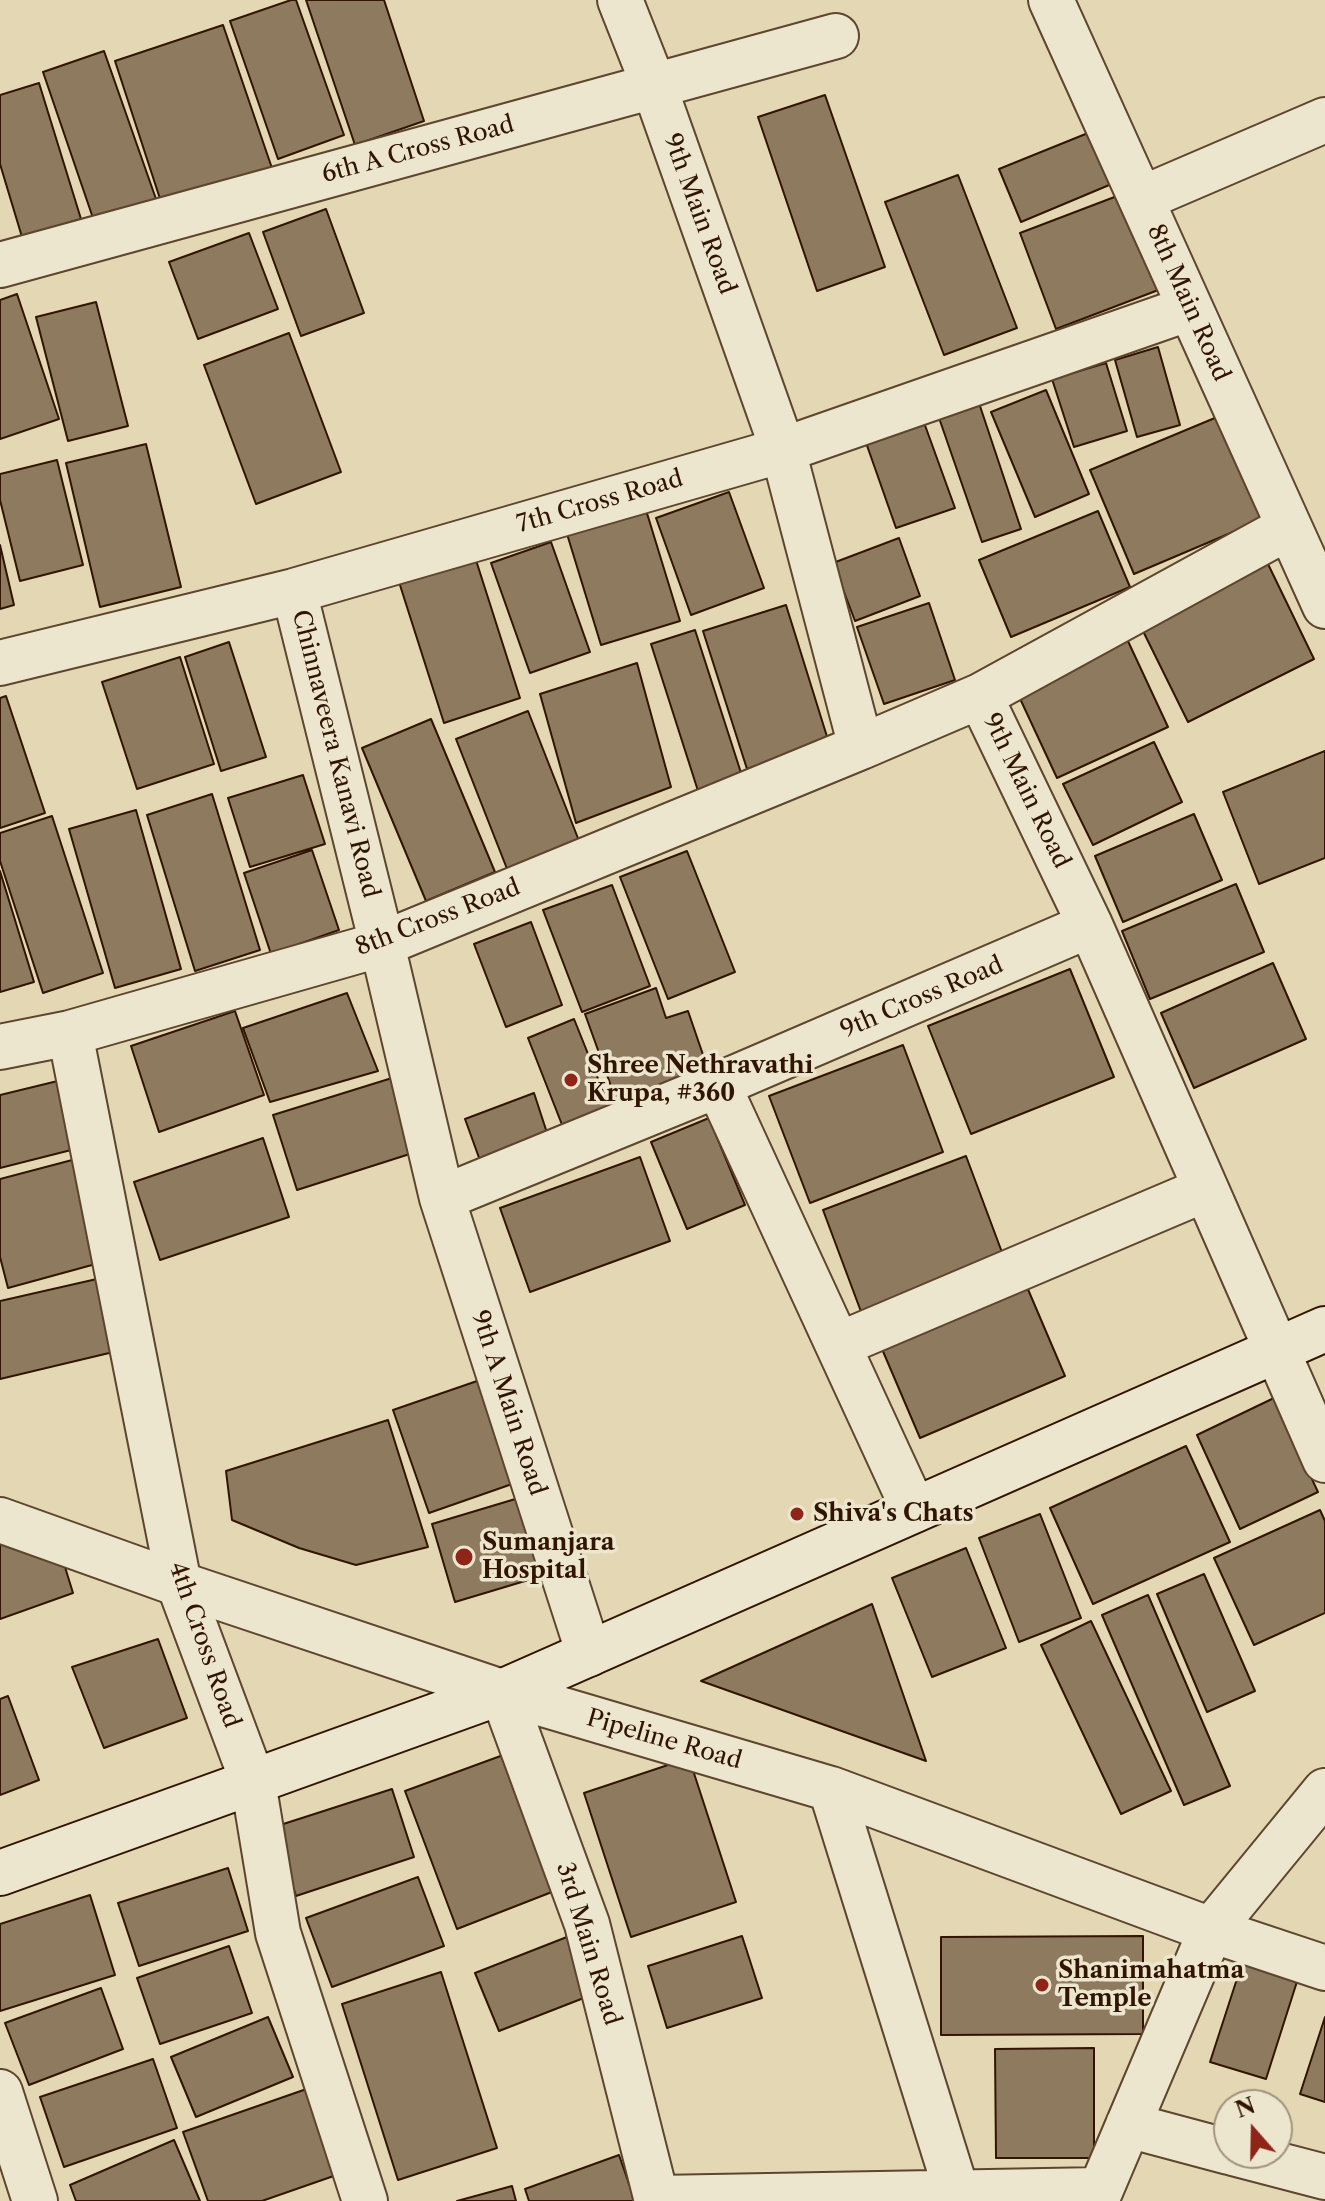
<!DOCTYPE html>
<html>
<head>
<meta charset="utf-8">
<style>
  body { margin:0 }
  #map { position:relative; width:1325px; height:2201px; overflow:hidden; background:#e4d8b4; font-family:"Libre Caslon Text",serif }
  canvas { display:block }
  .north { position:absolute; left:1213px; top:2089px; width:80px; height:80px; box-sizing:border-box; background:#ede6ce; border:2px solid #a2927c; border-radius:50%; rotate:340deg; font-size:22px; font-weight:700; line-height:32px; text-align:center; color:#311401 }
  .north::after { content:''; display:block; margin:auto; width:28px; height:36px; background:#8f2418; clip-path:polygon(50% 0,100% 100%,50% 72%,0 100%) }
</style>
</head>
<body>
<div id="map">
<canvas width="1325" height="2201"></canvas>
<div class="north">N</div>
</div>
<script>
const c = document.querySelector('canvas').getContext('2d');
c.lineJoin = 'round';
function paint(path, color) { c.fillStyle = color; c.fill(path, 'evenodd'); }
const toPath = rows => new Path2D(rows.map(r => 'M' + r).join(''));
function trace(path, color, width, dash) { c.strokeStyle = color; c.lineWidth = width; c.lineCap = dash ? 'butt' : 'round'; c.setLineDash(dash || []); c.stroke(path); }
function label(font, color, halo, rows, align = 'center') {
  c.font = font + ' "Libre Caslon Text",serif'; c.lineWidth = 7; c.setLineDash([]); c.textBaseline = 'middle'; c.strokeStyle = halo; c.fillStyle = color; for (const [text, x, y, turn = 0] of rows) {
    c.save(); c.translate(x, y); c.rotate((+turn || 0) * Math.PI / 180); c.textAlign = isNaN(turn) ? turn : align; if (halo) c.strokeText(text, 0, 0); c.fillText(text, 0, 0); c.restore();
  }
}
const building = toPath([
  [291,0,296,0,344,135,278,159,230,21,291,0],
  [306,0,384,0,424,121,355,145,306,0],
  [223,25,275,177,165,214,115,61,223,25],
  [104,51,156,199,94,221,43,72,104,51],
  [39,83,81,219,22,237,0,164,0,95,39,83],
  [825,95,885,267,817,291,758,117,825,95],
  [1093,131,1114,183,1021,222,999,169,1093,131],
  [958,175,1017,328,944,355,885,202,958,175],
  [1125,193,1161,289,1056,329,1020,233,1125,193],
  [326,209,364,313,301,336,263,232,326,209],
  [249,233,278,309,198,339,169,262,249,233],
  [17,294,59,419,0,439,0,300,17,294],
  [96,302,128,426,68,441,36,317,96,302],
  [289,333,341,472,256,504,204,365,289,333],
  [1158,347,1180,425,1137,437,1115,360,1158,347],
  [1106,363,1127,431,1074,447,1052,379,1106,363],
  [1046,390,1089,494,1035,517,991,412,1046,390],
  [978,400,1021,529,982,542,938,415,978,400],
  [1222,415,1266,518,1134,574,1090,470,1222,415],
  [922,417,955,508,896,528,864,437,922,417],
  [146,444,181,587,100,607,66,463,146,444],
  [57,460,83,565,20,581,0,500,0,474,57,460],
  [729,492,764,588,691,615,656,518,729,492],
  [646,510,680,621,601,645,567,534,646,510],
  [1098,511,1130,587,1011,637,979,560,1098,511],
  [899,538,920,596,855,621,833,563,899,538],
  [551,542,590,652,530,673,491,563,551,542],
  [0,545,14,605,0,609,0,545],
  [475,557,520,698,444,723,399,582,475,557],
  [1267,562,1314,659,1188,722,1140,625,1267,562],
  [929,603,955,680,884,704,857,627,929,603],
  [786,605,829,743,747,769,703,631,786,605],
  [695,630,743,779,699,794,651,644,695,630],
  [1127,639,1168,727,1057,778,1016,690,1127,639],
  [229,642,266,757,221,771,185,657,229,642],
  [180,657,214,764,137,789,102,682,180,657],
  [637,663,671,787,576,823,540,694,637,663],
  [6,696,45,813,0,828,0,698,6,696],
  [528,711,583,851,511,879,456,739,528,711],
  [431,719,495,872,426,901,362,748,431,719],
  [1154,742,1182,802,1093,845,1063,784,1154,742],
  [1325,751,1325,858,1259,884,1223,792,1325,751],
  [303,775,325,844,250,867,228,798,303,775],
  [212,794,260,950,195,971,147,815,212,794],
  [136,810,181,969,115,988,69,829,136,810],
  [1194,814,1222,880,1123,922,1095,856,1194,814],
  [52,816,103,973,43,993,0,861,0,833,52,816],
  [312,850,339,930,271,954,244,873,312,850],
  [687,851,735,972,668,999,620,877,687,851],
  [0,871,34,982,0,992,0,871],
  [1236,884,1264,952,1150,999,1122,931,1236,884],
  [612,885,650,986,582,1012,543,910,612,885],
  [531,922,562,1005,506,1027,474,944,531,922],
  [1273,963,1306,1039,1194,1088,1161,1013,1273,963],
  [1070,969,1114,1077,971,1134,928,1026,1070,969],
  [656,988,666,1018,688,1011,711,1078,620,1111,585,1014,656,988],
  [347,993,378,1071,270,1102,243,1028,347,993],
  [235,1011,264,1095,159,1132,131,1046,235,1011],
  [574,1019,615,1121,568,1140,528,1038,574,1019],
  [903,1045,943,1152,810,1203,769,1096,903,1045],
  [70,1078,87,1146,0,1168,0,1095,70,1078],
  [392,1078,416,1152,297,1190,273,1115,392,1078],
  [534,1093,550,1142,482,1166,465,1119,534,1093],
  [709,1118,745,1205,687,1229,651,1142,709,1118],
  [263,1138,289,1217,160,1260,134,1182,263,1138],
  [966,1156,1006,1263,863,1317,823,1210,966,1156],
  [640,1157,670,1241,530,1292,500,1208,640,1157],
  [76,1159,103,1262,8,1288,0,1257,0,1179,76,1159],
  [110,1276,126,1349,0,1379,0,1301,110,1276],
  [1027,1287,1065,1376,920,1438,882,1349,1027,1287],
  [480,1380,515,1483,429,1513,393,1410,480,1380],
  [1274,1398,1318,1492,1240,1529,1197,1435,1274,1398],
  [388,1420,428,1547,356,1565,299,1548,232,1520,226,1471,388,1420],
  [1186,1446,1230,1542,1093,1604,1050,1508,1186,1446],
  [522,1497,545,1575,455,1602,432,1524,522,1497],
  [1320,1510,1325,1521,1325,1613,1254,1645,1214,1558,1320,1510],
  [1040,1514,1081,1618,1019,1642,979,1538,1040,1514],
  [0,1534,61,1554,73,1593,0,1619,0,1534],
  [966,1548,1006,1648,932,1677,892,1578,966,1548],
  [1204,1574,1255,1691,1207,1712,1157,1594,1204,1574],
  [1148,1595,1230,1786,1184,1805,1102,1615,1148,1595],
  [872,1604,926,1761,701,1681,872,1604],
  [1091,1621,1171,1791,1121,1814,1041,1645,1091,1621],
  [158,1639,187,1718,104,1748,72,1667,158,1639],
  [8,1696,39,1780,0,1795,0,1699,8,1696],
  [506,1754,557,1890,457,1929,405,1791,506,1754],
  [689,1758,736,1902,631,1937,584,1793,689,1758],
  [392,1789,414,1857,296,1896,274,1827,392,1789],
  [228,1868,248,1931,139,1966,118,1903,228,1868],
  [418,1877,444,1946,332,1987,306,1918,418,1877],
  [90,1895,115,1975,0,2011,0,1924,90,1895],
  [572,1935,594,1994,499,2031,475,1973,572,1935],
  [742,1936,762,1998,667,2028,648,1966,742,1936],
  [1143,1936,1143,2034,941,2035,941,1937,1143,1936],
  [229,1946,252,2013,160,2044,137,1978,229,1946],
  [1246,1951,1301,1969,1266,2079,1210,2062,1246,1951],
  [441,1972,497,2148,398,2180,342,2004,441,1972],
  [101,1988,123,2049,29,2085,5,2023,101,1988],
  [268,2017,293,2077,196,2117,171,2057,268,2017],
  [1325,2017,1325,2102,1300,2094,1325,2017],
  [1094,2048,1094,2158,996,2158,995,2049,1094,2048],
  [153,2059,177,2128,64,2167,40,2097,153,2059],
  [318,2085,348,2171,262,2201,208,2201,183,2132,318,2085],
  [174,2140,200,2201,76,2201,70,2185,174,2140],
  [619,2155,635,2201,529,2201,525,2189,619,2155],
  [512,2186,516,2201,457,2201,512,2186]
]);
paint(building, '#8e7a5e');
trace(building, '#311401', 2);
const minor = toPath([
  [620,0,654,86,783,450,861,747,980,696,1090,925,1325,1460],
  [1051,0,1325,606],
  [1141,199,1325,120],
  [0,265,836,36],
  [294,591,382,944,442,1198,589,1654],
  [0,663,294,591,783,450,1190,308],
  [980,696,1289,527],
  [70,1033,179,1584,253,1782,278,1933,365,2201],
  [0,1047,70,1033,382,944,861,747],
  [718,1085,914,1510],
  [442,1198,718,1085,1090,925],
  [838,1345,1206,1189],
  [502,1692,831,1789,1211,1930,1325,1968],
  [502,1692,587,1924,657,2201],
  [831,1789,957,2193],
  [0,2092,35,2201],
  [1128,2125,1229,2152],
  [1233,2153,1325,2177],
  [657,2198,1100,2190],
  [1096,2201,1211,1930,1325,1791]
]);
const tertiary = toPath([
  [0,1520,179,1584,502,1692]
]);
const secondary = toPath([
  [0,1873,502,1692,1325,1329]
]);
trace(minor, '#5e452e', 48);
trace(tertiary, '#5e452e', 48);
trace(secondary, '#311401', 48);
trace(minor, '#ede6ce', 44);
trace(tertiary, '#ede6ce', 44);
trace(secondary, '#ede6ce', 44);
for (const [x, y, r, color] of [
  [571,1080,8,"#8f2418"],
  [797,1514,8,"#8f2418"],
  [464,1557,10,"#8f2418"],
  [1042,1985,8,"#8f2418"]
]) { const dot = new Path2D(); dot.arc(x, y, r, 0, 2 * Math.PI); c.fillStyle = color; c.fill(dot); trace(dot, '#ede6ce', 3); }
label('24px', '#311401', '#ede6ce', [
  ["6th A Cross Road",418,150,-15],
  ["9th Main Road",699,214,70],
  ["8th Main Road",1188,303,66],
  ["7th Cross Road",600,502,-16],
  ["Chinnaveera Kanavi Road",335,754,76],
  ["9th Main Road",1026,791,64],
  ["8th Cross Road",438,918,-21],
  ["9th Cross Road",922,998,-23],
  ["9th A Main Road",508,1403,72],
  ["4th Cross Road",204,1645,71],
  ["Pipeline Road",664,1740,16],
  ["3rd Main Road",588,1944,73]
]);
label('bold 24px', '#311401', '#ede6ce', [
  ["Shree Nethravathi",587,1066],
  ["Krupa, #360",587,1094],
  ["Shiva's Chats",813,1514],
  ["Sumanjara",482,1543],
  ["Hospital",482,1571],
  ["Shanimahatma",1058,1971],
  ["Temple",1058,1999]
], 'left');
</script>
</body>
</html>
